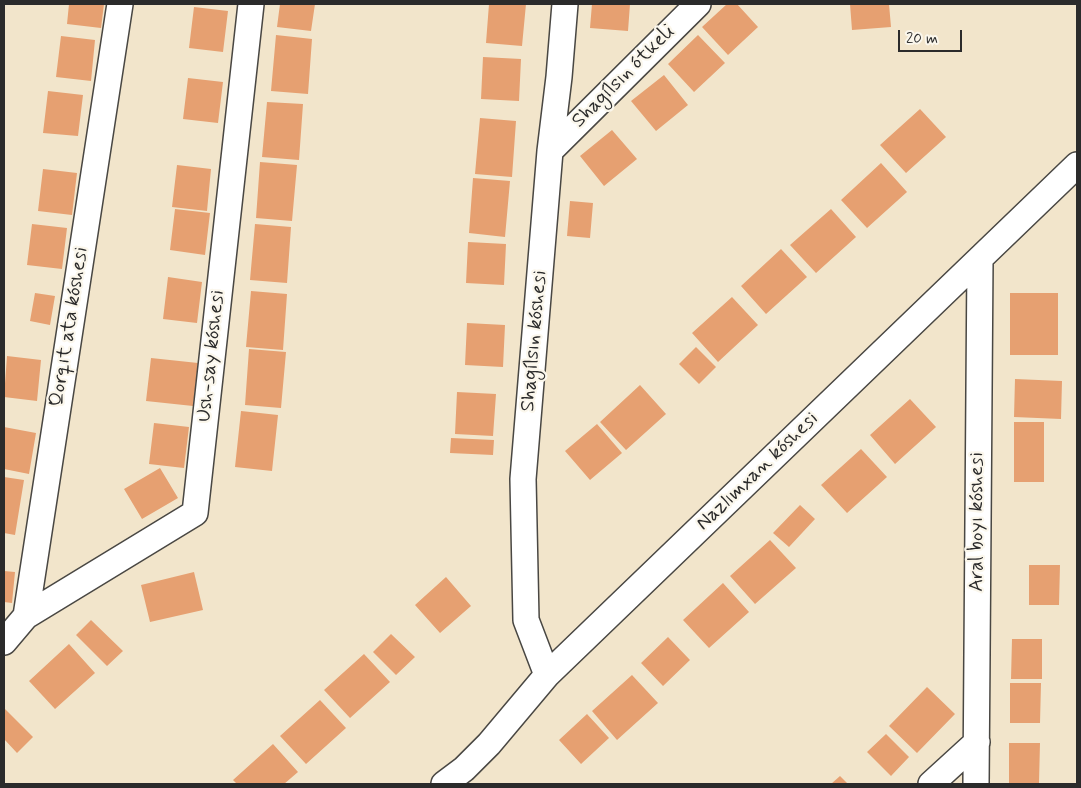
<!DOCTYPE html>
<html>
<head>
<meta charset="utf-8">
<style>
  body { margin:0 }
  #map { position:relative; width:1081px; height:788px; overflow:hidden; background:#f2e5cb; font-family:Mynerve,sans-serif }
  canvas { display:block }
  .frame { position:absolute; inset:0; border:5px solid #2b2b2b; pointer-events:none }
  .scale { position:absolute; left:898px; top:30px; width:64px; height:22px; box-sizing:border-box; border:2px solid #2b2b2b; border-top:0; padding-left:6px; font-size:15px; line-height:18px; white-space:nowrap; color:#2b2b2b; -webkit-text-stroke:4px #fbf7ec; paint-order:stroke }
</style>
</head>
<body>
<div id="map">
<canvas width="1081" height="788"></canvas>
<div class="frame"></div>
<div class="scale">20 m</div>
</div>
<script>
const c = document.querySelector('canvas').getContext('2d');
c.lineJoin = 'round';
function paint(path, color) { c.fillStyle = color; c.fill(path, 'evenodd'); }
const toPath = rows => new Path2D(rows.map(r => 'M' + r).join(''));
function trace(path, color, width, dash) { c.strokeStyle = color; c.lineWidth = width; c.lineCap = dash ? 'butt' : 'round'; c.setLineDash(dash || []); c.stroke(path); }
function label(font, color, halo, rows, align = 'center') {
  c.font = font + ' Mynerve,sans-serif'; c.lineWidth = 4.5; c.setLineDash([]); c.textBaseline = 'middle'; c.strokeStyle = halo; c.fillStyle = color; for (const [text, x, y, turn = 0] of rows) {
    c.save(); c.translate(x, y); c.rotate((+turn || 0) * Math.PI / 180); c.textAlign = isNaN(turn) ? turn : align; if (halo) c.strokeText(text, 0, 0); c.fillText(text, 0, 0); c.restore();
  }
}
paint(toPath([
  [69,4,104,4,101,28,67,24],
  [280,4,315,4,311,31,277,27],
  [489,4,526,4,522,46,486,43],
  [592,4,630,4,628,31,590,28],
  [727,4,737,4,758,27,728,55,702,27],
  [850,4,889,4,891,27,852,30],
  [194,7,228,11,223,52,189,48],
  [276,35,312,39,308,94,271,91],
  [698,35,725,63,694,92,668,64],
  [61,36,95,40,91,81,56,77],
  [483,57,521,59,519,101,481,99],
  [664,75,688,105,656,131,631,101],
  [188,78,223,82,218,123,183,119],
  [48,91,83,95,78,136,43,133],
  [267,102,303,104,299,160,262,157],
  [920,109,946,137,906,173,880,145],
  [480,118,516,121,512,177,475,174],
  [612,130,637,159,604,186,580,156],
  [260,162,297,165,292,221,256,218],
  [881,163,907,192,867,228,841,200],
  [177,165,211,169,207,211,172,207],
  [43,169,77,173,72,215,38,211],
  [473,178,510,181,505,237,469,233],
  [570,201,593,203,590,238,567,236],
  [175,209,210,213,205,255,170,250],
  [831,209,856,237,816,273,790,245],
  [32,224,67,228,62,269,27,265],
  [255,224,291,227,287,283,250,280],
  [468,242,506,244,504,285,466,283],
  [781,249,807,277,766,314,741,286],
  [168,277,202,282,197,323,163,319],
  [251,291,287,294,283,350,246,347],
  [35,293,55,296,50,325,30,321],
  [1010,293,1058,293,1058,355,1010,355],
  [732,297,758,325,718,362,692,333],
  [467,323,505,325,503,367,465,365],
  [696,347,716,367,699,384,679,364],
  [249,349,286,352,281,408,245,405],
  [7,356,41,360,37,401,4,397],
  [151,358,198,363,193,406,146,401],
  [1015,379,1062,381,1061,419,1014,417],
  [640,385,666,414,626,450,600,422],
  [457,392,496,394,493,436,455,434],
  [910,399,936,427,895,464,870,435],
  [241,411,278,415,272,471,235,467],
  [1014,422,1044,422,1044,482,1014,482],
  [154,423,189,427,184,468,149,464],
  [597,424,622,453,590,480,565,451],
  [4,427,36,433,29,474,4,469],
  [451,438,494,440,493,455,450,453],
  [861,449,887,477,847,513,821,485],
  [160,468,178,498,142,519,124,489],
  [4,477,24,480,15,535,4,533],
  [800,505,815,519,789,547,773,533],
  [770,540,796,568,755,604,730,576],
  [1029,565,1060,565,1059,605,1029,605],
  [4,571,15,572,12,603,4,602],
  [194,572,203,610,150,622,141,585],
  [446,577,471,606,440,633,415,605],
  [723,583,749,612,709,648,683,620],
  [91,620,123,651,107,666,76,635],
  [391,634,415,657,396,675,373,652],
  [668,637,690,660,663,686,641,663],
  [1012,639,1042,639,1042,679,1011,679],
  [69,644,95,673,55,709,29,681],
  [364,654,390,682,350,718,324,690],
  [632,675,658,703,617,740,592,711],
  [1010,683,1041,683,1040,723,1010,723],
  [927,687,955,714,917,753,889,726],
  [320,700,346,728,306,764,280,736],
  [4,708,33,737,17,753,4,739],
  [587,714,609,738,581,764,559,740],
  [886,734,909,757,891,776,867,752],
  [1009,743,1040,743,1039,783,1009,783],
  [273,744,298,772,284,784,237,784,233,780],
  [840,776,848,784,831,784]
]), '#e6a071');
const street = toPath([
  [550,151,698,4],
  [26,616,195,513,251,4],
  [4,642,26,616,120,4],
  [547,675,526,620,523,479,550,151,559,77,565,4],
  [444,784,464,769,489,744,547,675,1077,165],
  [931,784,977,742],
  [976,784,980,259]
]);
trace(street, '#494743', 28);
trace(street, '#fff', 25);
label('20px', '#2b2b2b', '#fbf7ec', [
  ["Shaǵılsın ótkeli",624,77,-45],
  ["Qorqıt ata kóshesi",70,327,-81],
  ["Shaǵılsın kóshesi",535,341,-85],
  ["Ush-say kóshesi",212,356,-84],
  ["Nazlımxan kóshesi",758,472,-44],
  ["Aral boyı kóshesi",978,522,-90]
]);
</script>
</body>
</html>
